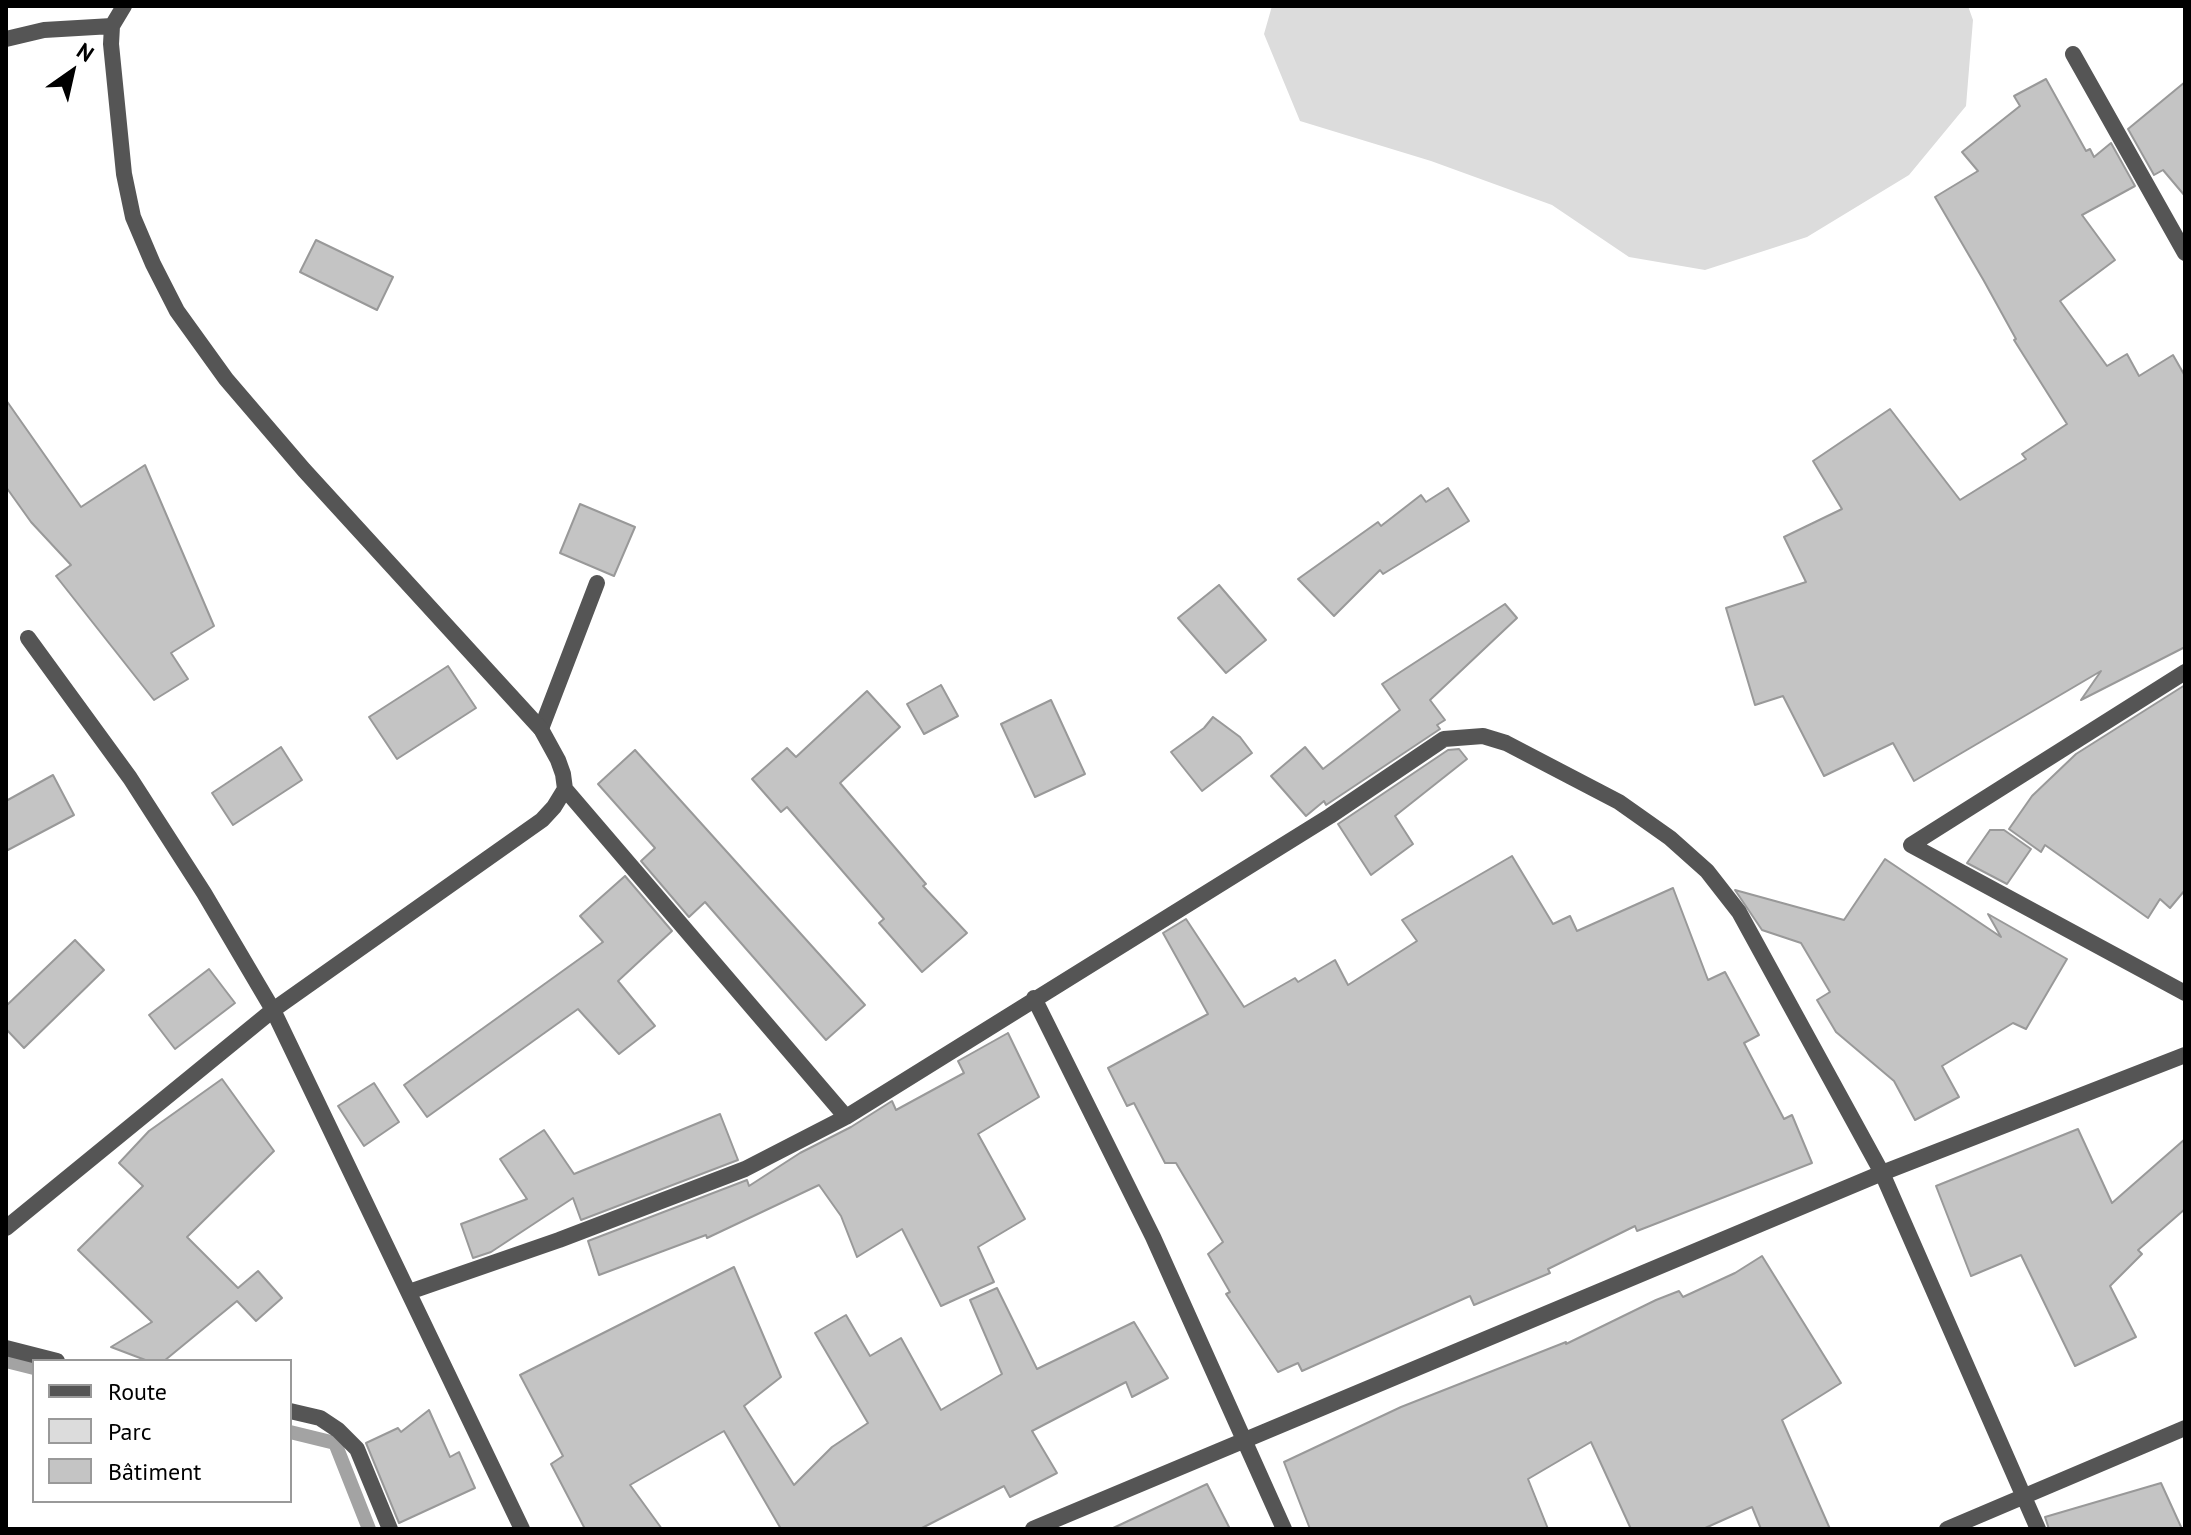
<!DOCTYPE html>
<html>
<head>
<meta charset="utf-8">
<style>
  body { margin:0 }
  #map { position:relative; width:2191px; height:1535px; overflow:hidden; background:#fff; font-family:"PT Sans",sans-serif }
  canvas { display:block }
  .frame { position:absolute; inset:0; border:8px solid #000; pointer-events:none }
  .legend { position:absolute; left:32px; top:1359px; width:260px; height:144px; box-sizing:border-box; background:#fff; border:2px solid #999; margin:0; padding:10px 14px; list-style:none; font-size:24px; color:#000 }
  .legend li { display:flex; align-items:center; gap:16px; height:40px }
  .legend b { width:40px; border:2px solid #999 }
  .north { position:absolute; left:32px; top:32px; width:80px; height:80px; -webkit-text-stroke:6px #fff; paint-order:stroke; rotate:34deg; font-size:22px; font-weight:700; line-height:32px; text-align:center; color:#000 }
  .north::after { content:''; display:block; margin:auto; width:28px; height:36px; background:#000; clip-path:polygon(50% 0,100% 100%,50% 72%,0 100%) }
</style>
</head>
<body>
<div id="map">
<canvas width="2191" height="1535"></canvas>
<div class="frame"></div>
<ul class="legend">
<li><b style="height:10px;background:#555"></b>Route</li>
<li><b style="height:22px;background:#dcdcdc"></b>Parc</li>
<li><b style="height:22px;background:#c4c4c4"></b>Bâtiment</li>
</ul>
<div class="north">N</div>
</div>
<script>
const c = document.querySelector('canvas').getContext('2d');
c.lineJoin = 'round';
function paint(path, color) { c.fillStyle = color; c.fill(path, 'evenodd'); }
const toPath = rows => new Path2D(rows.map(r => 'M' + r).join(''));
function trace(path, color, width, dash) { c.strokeStyle = color; c.lineWidth = width; c.lineCap = dash ? 'butt' : 'round'; c.setLineDash(dash || []); c.stroke(path); }
paint(toPath([
  [1272,6,1968,6,1973,20,1966,106,1909,175,1807,237,1705,270,1629,257,1552,205,1431,161,1300,121,1264,34]
]), '#dcdcdc');
trace(toPath([
  [6,1361,34,1368],
  [290,1432,335,1443,369,1529]
]), '#a3a3a3', 14);
const building = toPath([
  [2046,79,2086,151,2090,149,2094,157,2111,143,2135,186,2082,215,2115,260,2060,301,2107,366,2127,354,2139,376,2173,355,2185,376,2185,647,2081,700,2101,671,1914,781,1893,743,1824,776,1783,696,1755,705,1726,608,1806,582,1784,537,1842,509,1813,461,1890,409,1960,500,2026,459,2022,454,2067,424,2014,340,2016,339,1984,281,1935,197,1978,171,1962,152,2020,106,2014,96,2046,79],
  [2185,82,2185,196,2163,170,2154,175,2128,129,2185,82],
  [316,240,393,277,377,310,300,272,316,240],
  [6,400,81,507,145,465,214,626,171,653,188,679,154,700,56,576,71,565,31,522,6,487,6,400],
  [1448,488,1469,521,1383,574,1380,570,1334,616,1298,579,1378,522,1381,526,1421,495,1426,502,1448,488],
  [580,504,635,527,614,576,560,553,580,504],
  [1219,585,1266,640,1226,673,1178,618,1219,585],
  [1505,604,1517,618,1430,700,1445,720,1437,725,1440,729,1326,805,1324,801,1306,816,1271,776,1305,747,1323,769,1400,710,1382,684,1505,604],
  [448,666,476,708,397,759,369,717,448,666],
  [941,685,958,716,924,734,907,704,941,685],
  [2185,685,2185,890,2170,908,2160,899,2148,918,2045,845,2041,852,2009,829,2032,796,2076,754,2185,685],
  [867,691,900,727,840,783,926,884,923,886,967,933,922,972,879,923,884,919,787,807,781,812,752,779,787,748,796,757,867,691],
  [1051,700,1085,774,1035,797,1001,724,1051,700],
  [1213,717,1240,737,1252,753,1202,791,1171,752,1204,728,1213,717],
  [281,747,302,780,233,825,212,793,281,747],
  [1459,749,1467,759,1395,816,1413,844,1371,875,1338,824,1448,750,1459,749],
  [635,750,865,1005,826,1040,705,902,689,917,641,861,655,848,598,784,635,750],
  [53,775,74,815,6,851,6,801,53,775],
  [1990,830,2004,830,2031,849,2007,884,1967,863,1990,830],
  [1512,856,1553,924,1570,916,1577,931,1673,888,1708,980,1725,972,1759,1035,1744,1043,1784,1119,1792,1115,1812,1163,1637,1231,1635,1226,1548,1269,1550,1273,1474,1305,1470,1296,1302,1371,1298,1363,1278,1372,1226,1294,1230,1292,1208,1254,1223,1242,1176,1163,1165,1163,1134,1103,1127,1106,1108,1068,1208,1014,1163,933,1186,919,1244,1007,1295,978,1298,982,1335,960,1348,985,1417,941,1402,920,1512,856],
  [1885,859,2001,937,1988,914,2067,959,2026,1029,2013,1023,1942,1066,1959,1097,1915,1120,1894,1081,1836,1032,1817,1000,1830,992,1801,943,1762,930,1735,890,1844,920,1885,859],
  [625,876,672,931,618,981,655,1026,619,1054,578,1009,427,1117,404,1085,603,942,580,916,625,876],
  [75,940,104,970,24,1048,6,1029,6,1006,75,940],
  [209,969,235,1003,175,1049,149,1015,209,969],
  [1008,1033,1039,1097,978,1134,1025,1219,978,1247,994,1282,941,1306,902,1229,857,1257,841,1216,819,1185,707,1238,706,1235,599,1275,588,1241,747,1180,749,1186,800,1153,851,1127,892,1101,896,1110,964,1073,958,1061,1008,1033],
  [222,1079,274,1151,187,1237,238,1288,258,1271,282,1298,256,1321,237,1301,164,1361,148,1361,111,1347,152,1322,78,1250,143,1186,119,1163,149,1131,222,1079],
  [374,1083,399,1122,364,1146,338,1106,374,1083],
  [720,1114,738,1160,581,1220,573,1198,491,1252,473,1258,461,1224,527,1199,500,1159,544,1130,574,1174,720,1114],
  [2078,1129,2112,1203,2185,1139,2185,1209,2138,1250,2142,1254,2110,1286,2136,1337,2075,1366,2021,1255,1971,1276,1936,1186,2078,1129],
  [1762,1256,1841,1383,1782,1420,1830,1529,1761,1529,1752,1507,1703,1529,1631,1529,1591,1442,1528,1479,1548,1529,1310,1529,1284,1462,1401,1407,1566,1342,1566,1344,1656,1300,1679,1291,1683,1297,1735,1273,1762,1256],
  [734,1267,781,1377,744,1406,794,1485,832,1447,868,1423,815,1333,846,1315,870,1356,901,1338,941,1410,1002,1374,970,1300,997,1288,1037,1369,1134,1322,1168,1378,1132,1397,1126,1382,1032,1431,1057,1473,1010,1497,1004,1486,920,1529,781,1529,724,1431,630,1485,662,1529,585,1529,551,1464,563,1456,520,1375,734,1267],
  [429,1410,450,1457,459,1452,475,1488,399,1523,366,1443,398,1428,401,1432,429,1410],
  [2161,1483,2182,1529,2049,1529,2045,1517,2161,1483],
  [1207,1484,1230,1529,1111,1529,1207,1484]
]);
paint(building, '#c4c4c4');
trace(building, '#999', 2);
trace(toPath([
  [541,729,597,583]
]), '#555', 16);
trace(toPath([
  [124,6,112,26,111,44,124,174,133,217,153,264,177,311,226,379,304,470,541,729,558,760,563,774,565,789,554,807,542,820,273,1010,522,1529],
  [6,39,44,30,112,26],
  [2073,54,2185,253],
  [2185,672,1911,845,2185,993],
  [565,789,846,1117],
  [1034,998,1153,1237,1284,1529],
  [6,1228,273,1010,204,893,130,778,28,638],
  [409,1292,559,1240,745,1169,846,1117,1330,816,1444,739,1483,736,1506,743,1619,802,1670,838,1707,871,1739,912,1882,1173,2038,1529],
  [6,1348,57,1361],
  [290,1411,320,1418,338,1430,357,1449,390,1529],
  [1033,1529,1882,1173,2185,1055],
  [1947,1529,2185,1428]
]), '#555', 16);
</script>
</body>
</html>
